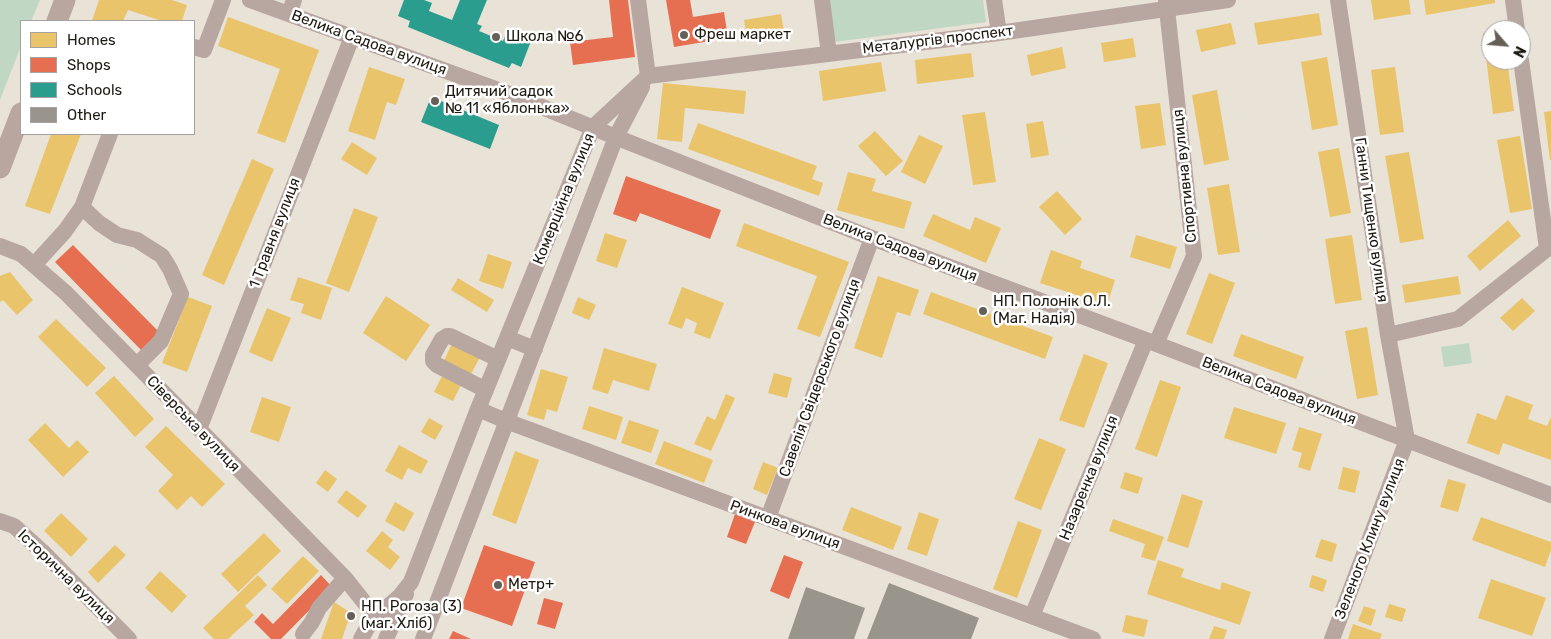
<!DOCTYPE html>
<html>
<head>
<meta charset="utf-8">
<style>
  body { margin:0 }
  #map { position:relative; width:1551px; height:639px; overflow:hidden; background:#e8e2d7; font-family:Rubik,sans-serif }
  canvas { display:block }
  .legend { position:absolute; left:20px; top:20px; width:175px; height:115px; box-sizing:border-box; background:#fff; border:1px solid #a5a3a0; margin:0; padding:6px 9px; list-style:none; font-size:15px; color:#1e1a12 }
  .legend li { display:flex; align-items:center; gap:10px; height:25px }
  .legend b { width:25px; border:1px solid #a5a3a0 }
  .north { position:absolute; left:1481px; top:20px; width:50px; height:50px; box-sizing:border-box; background:#fff; border:1px solid #a5a3a0; border-radius:50%; rotate:117deg; font-size:14px; font-weight:700; line-height:20px; text-align:center; color:#1e1a12 }
  .north::after { content:''; display:block; margin:auto; width:18px; height:22px; background:#656057; clip-path:polygon(50% 0,100% 100%,50% 72%,0 100%) }
</style>
</head>
<body>
<div id="map">
<canvas width="1551" height="639"></canvas>
<ul class="legend">
<li><b style="height:14px;background:#e9c46a"></b>Homes</li>
<li><b style="height:14px;background:#e76f51"></b>Shops</li>
<li><b style="height:14px;background:#2a9d8f"></b>Schools</li>
<li><b style="height:14px;background:#99948c"></b>Other</li>
</ul>
<div class="north">N</div>
</div>
<script>
const c = document.querySelector('canvas').getContext('2d');
c.lineJoin = 'round';
function paint(path, color) { c.fillStyle = color; c.fill(path, 'evenodd'); }
const toPath = rows => new Path2D(rows.map(r => 'M' + r).join(''));
function trace(path, color, width, dash) { c.strokeStyle = color; c.lineWidth = width; c.lineCap = dash ? 'butt' : 'round'; c.setLineDash(dash || []); c.stroke(path); }
function label(font, color, halo, rows, align = 'center') {
  c.font = font + ' Rubik,sans-serif'; c.lineWidth = 5; c.setLineDash([]); c.textBaseline = 'middle'; c.strokeStyle = halo; c.fillStyle = color; for (const [text, x, y, turn = 0] of rows) {
    c.save(); c.translate(x, y); c.rotate((+turn || 0) * Math.PI / 180); c.textAlign = isNaN(turn) ? turn : align; if (halo) c.strokeText(text, 0, 0); c.fillText(text, 0, 0); c.restore();
  }
}
paint(toPath([
  [0,0,40,0,31,21,21,21,21,46,0,100],
  [829,0,983,0,986,22,834,42],
  [1469,343,1472,363,1444,367,1441,347]
]), '#bfd7c3');
paint(toPath([
  [99,0,172,0,187,5,182,21,162,21,128,10,123,21,92,21],
  [1371,0,1409,0,1411,14,1374,20],
  [1424,0,1495,0,1495,3,1426,15],
  [1319,13,1322,35,1258,45,1254,23],
  [781,14,784,31,747,37,744,20],
  [228,17,319,50,285,143,257,133,280,69,218,46],
  [1231,23,1236,44,1201,52,1196,30],
  [1491,32,1491,60,1507,60,1514,111,1493,114,1483,33],
  [1133,38,1136,57,1104,62,1101,43],
  [1062,47,1066,68,1031,76,1027,55],
  [971,53,974,77,917,84,915,60],
  [1327,57,1338,125,1312,130,1301,62],
  [881,62,886,91,823,101,819,71],
  [369,67,405,79,396,105,387,102,375,140,348,131],
  [1395,67,1404,132,1380,135,1371,70],
  [663,83,746,91,744,114,685,108,682,142,657,139],
  [1217,90,1229,160,1204,165,1192,95],
  [1160,103,1166,145,1141,149,1135,106],
  [1551,111,1551,160,1550,160,1544,112],
  [985,112,996,182,973,185,962,115],
  [1043,121,1049,155,1031,158,1026,124],
  [698,123,817,166,812,179,823,183,819,196,688,149],
  [875,131,903,161,886,176,858,146],
  [51,134,81,134,50,214,25,206],
  [919,135,943,146,925,184,901,172],
  [1520,136,1532,209,1510,213,1497,140],
  [352,142,377,158,367,175,341,159],
  [1339,148,1351,213,1330,217,1318,152],
  [1409,152,1424,239,1400,243,1385,156],
  [252,159,274,169,224,285,202,275],
  [848,172,876,179,872,191,912,202,904,229,837,210],
  [1229,184,1240,252,1218,255,1207,188],
  [1057,191,1082,219,1065,235,1039,207],
  [354,208,378,217,349,292,326,283],
  [933,214,970,230,975,217,1001,228,986,263,923,236],
  [1508,220,1521,236,1480,271,1467,256],
  [744,223,849,262,820,337,797,329,817,276,736,246],
  [605,233,627,240,617,268,596,261],
  [1136,235,1177,247,1170,269,1130,257],
  [1352,235,1362,300,1335,304,1325,239],
  [1051,250,1082,261,1080,268,1115,280,1107,305,1040,283],
  [488,254,512,262,503,289,479,281],
  [10,272,33,300,17,315,3,300,0,302,0,276],
  [1209,273,1235,283,1212,344,1186,334],
  [878,276,919,290,910,316,897,312,882,358,854,348],
  [1458,276,1461,294,1405,303,1402,285],
  [298,277,332,288,321,320,301,313,304,304,290,300],
  [458,278,494,300,487,312,451,290],
  [682,287,724,303,710,339,694,333,697,323,686,318,682,329,668,324],
  [931,292,1053,337,1045,359,923,314],
  [386,296,430,325,406,361,363,333],
  [188,297,212,306,187,372,162,363],
  [578,297,596,305,589,320,572,313],
  [1522,298,1535,311,1513,331,1500,318],
  [267,308,291,318,272,362,249,352],
  [56,319,106,368,87,387,38,337],
  [1367,327,1378,395,1357,399,1345,331],
  [1241,334,1304,357,1296,379,1233,356],
  [453,341,481,355,469,378,442,365],
  [604,348,657,364,649,391,613,380,608,394,592,389],
  [1084,354,1108,363,1084,428,1059,420],
  [541,369,568,377,557,412,547,409,544,420,527,415],
  [774,373,792,378,787,398,768,393],
  [114,376,154,419,135,437,95,393],
  [442,376,461,385,453,401,434,392],
  [1160,380,1181,387,1157,457,1135,449],
  [726,394,735,398,711,451,694,444,707,416,715,420],
  [1506,395,1533,405,1528,419,1547,426,1551,417,1551,460,1503,443,1499,455,1467,443,1477,413,1496,420],
  [262,397,291,407,279,442,250,432],
  [589,406,623,417,616,440,582,429],
  [1234,407,1286,423,1276,454,1224,438],
  [429,418,443,426,435,440,421,432],
  [629,420,659,430,651,453,621,443],
  [45,423,69,448,77,440,89,452,63,477,28,440],
  [166,426,225,484,202,507,191,496,177,510,158,491,173,475,145,447],
  [1299,427,1322,434,1310,471,1298,467,1302,453,1292,450],
  [1039,438,1066,449,1041,510,1014,499],
  [664,441,713,460,704,483,655,464],
  [399,445,428,461,421,474,408,468,402,480,385,471],
  [515,451,539,460,516,524,492,515],
  [763,462,778,468,767,495,753,489],
  [1343,467,1360,471,1355,493,1338,489],
  [325,470,337,479,328,492,316,483],
  [1125,472,1143,478,1138,494,1120,488],
  [1448,479,1466,484,1458,512,1440,507],
  [346,490,367,506,358,518,337,502],
  [1182,494,1203,501,1188,548,1167,541],
  [395,502,414,513,404,532,385,521],
  [851,507,902,527,893,550,842,530],
  [919,512,939,519,927,556,907,549],
  [61,513,88,539,71,557,44,531],
  [1481,517,1551,542,1551,550,1545,567,1472,540],
  [1113,519,1164,537,1155,561,1141,557,1145,544,1109,531],
  [1018,521,1042,530,1017,598,993,589],
  [382,531,393,540,388,547,400,557,390,570,366,551],
  [264,533,281,551,238,592,221,574],
  [1321,539,1337,544,1332,562,1315,557],
  [115,545,126,555,98,583,88,572],
  [303,556,319,571,287,604,271,589],
  [1158,560,1184,569,1181,577,1220,590,1222,582,1251,592,1240,625,1147,594],
  [160,571,187,596,172,613,145,588],
  [258,575,267,585,245,606,254,615,228,639,214,639,203,628],
  [1312,575,1327,580,1323,592,1309,587],
  [1491,579,1546,598,1532,636,1478,618],
  [334,602,351,613,342,639,321,639],
  [1389,604,1406,609,1402,622,1385,617],
  [1364,606,1376,610,1371,626,1358,621],
  [1126,615,1148,620,1144,637,1122,632],
  [1353,624,1382,634,1380,639,1348,639],
  [1214,626,1227,630,1224,639,1209,639]
]), '#e9c46a');
paint(toPath([
  [609,0,628,0,635,57,573,65,570,42,613,37],
  [666,0,690,0,693,17,724,12,728,38,674,47],
  [626,176,721,210,710,239,640,213,636,222,613,214],
  [73,245,159,332,141,350,55,262],
  [735,514,755,522,746,544,727,537],
  [484,545,535,562,512,626,461,608],
  [784,555,803,562,789,599,770,591],
  [321,575,332,587,281,639,271,639,254,622,262,613,273,624],
  [544,598,563,603,555,629,537,624],
  [453,631,471,639,449,639]
]), '#e76f51');
paint(toPath([
  [404,0,424,0,432,3,429,11,452,20,460,0,487,0,477,24,482,26,479,31,503,41,507,31,531,41,521,67,512,63,509,68,408,27,410,21,398,16],
  [431,97,499,125,490,149,421,122]
]), '#2a9d8f');
paint(toPath([
  [889,583,979,618,971,639,867,639],
  [806,587,865,608,854,639,788,639]
]), '#99948c');
trace(toPath([
  [250,0,515,96,628,142,872,238,1146,340,1551,495],
  [638,0,648,76],
  [822,0,829,54],
  [994,0,999,33],
  [1513,0,1517,30],
  [289,14,294,0],
  [194,47,204,50,223,0],
  [1521,60,1547,249],
  [648,76,999,33,1228,0],
  [82,207,99,223,117,235,137,240,162,256,170,269,181,294,161,341,137,365],
  [0,246,21,254,66,293,345,578,375,616],
  [34,265,65,231,82,207,110,134],
  [1388,335,1458,319,1547,249],
  [507,338,535,349],
  [1156,344,1194,256,1166,0],
  [486,390,437,365,433,361,433,355,442,339,447,336,450,336,498,359],
  [478,409,506,421,1093,639],
  [199,429,352,37],
  [768,518,872,238],
  [0,521,14,526,45,554,129,639],
  [1032,616,1146,340],
  [303,634,312,622,319,608,345,578],
  [361,639,371,621,400,596,411,582,478,409,593,127,648,76],
  [386,639,406,594],
  [423,639,616,137,642,87],
  [1332,639,1407,440,1388,335,1338,0]
]), '#b8a6a1', 16);
trace(toPath([
  [57,21,65,0],
  [0,168,21,113]
]), '#b8a69f', 21);
for (const [x, y, r, color] of [
  [684,35,5,"#656057"],
  [496,37,5,"#656057"],
  [435,101,5,"#656057"],
  [983,311,5,"#656057"],
  [498,585,5,"#656057"],
  [351,616,5,"#656057"]
]) { const dot = new Path2D(); dot.arc(x, y, r, 0, 2 * Math.PI); c.fillStyle = color; c.fill(dot); trace(dot, '#fff', 2); }
label('15px', '#1e1a12', '#fff', [
  ["Фреш маркет",694,35],
  ["Школа №6",506,37],
  ["Дитячий садок",445,92],
  ["№ 11 «Яблонька»",445,109],
  ["НП. Полонік О.Л.",993,302],
  ["(Маг. Надія)",993,319],
  ["Метр+",508,585],
  ["НП. Рогоза (3)",361,607],
  ["(маг. Хліб)",361,624]
], 'left');
label('15px', '#1e1a12', '#fff', [
  ["Металургів проспект",938,40,-7],
  ["Велика Садова вулиця",369,43,20],
  ["Спортивна вулиця",1185,176,-96],
  ["Комерційна вулиця",564,199,-68],
  ["Ганни Тищенко вулиця",1371,220,82],
  ["1 Травня вулиця",275,233,-69],
  ["Велика Садова вулиця",900,248,21],
  ["Савелія Свідерського вулиця",820,378,-70],
  ["Велика Садова вулиця",1279,391,21],
  ["Сіверська вулиця",193,424,46],
  ["Назаренка вулиця",1089,478,-68],
  ["Ринкова вулиця",785,525,20],
  ["Зеленого Клину вулиця",1370,539,-69],
  ["Історична вулиця",66,577,44]
]);
</script>
</body>
</html>
